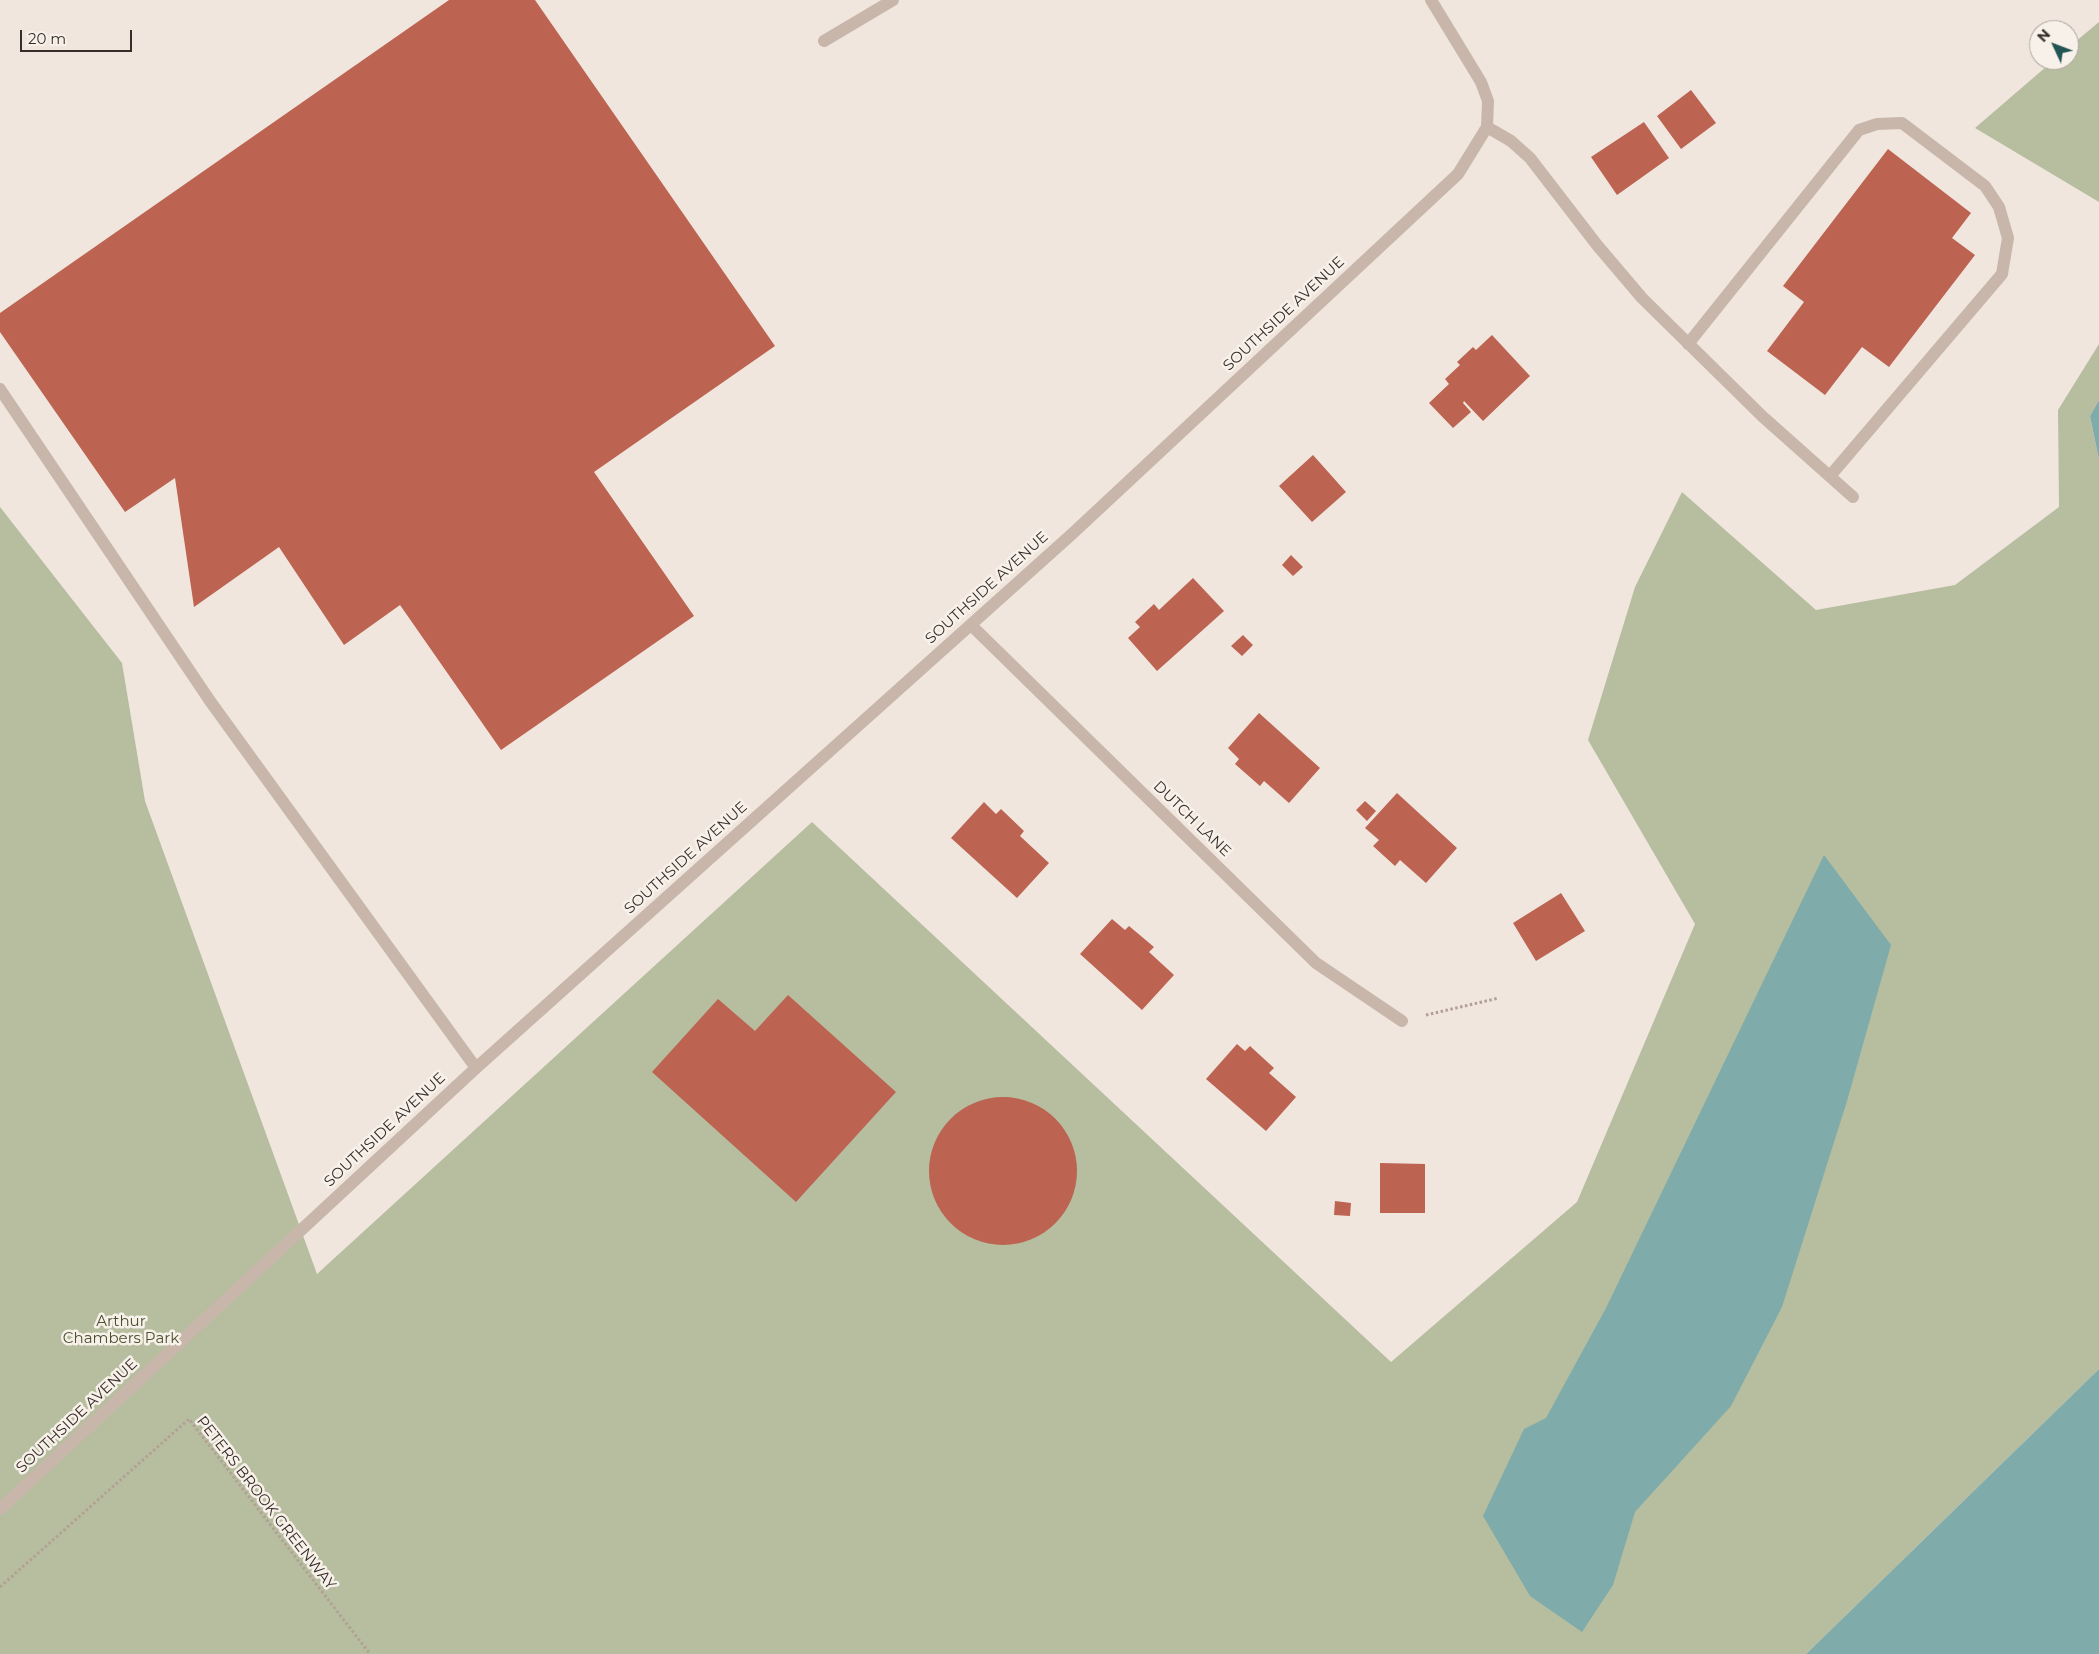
<!DOCTYPE html>
<html>
<head>
<meta charset="utf-8">
<style>
  body { margin:0 }
  #map { position:relative; width:2099px; height:1654px; overflow:hidden; background:#f0e6de; font-family:Montserrat,sans-serif }
  canvas { display:block }
  .north { position:absolute; left:2029px; top:20px; width:50px; height:50px; box-sizing:border-box; background:#f8f1ea; border:1px solid #aaa29d; border-radius:50%; rotate:313deg; font-size:14px; font-weight:700; line-height:20px; text-align:center; color:#362c29 }
  .north::after { content:''; display:block; margin:auto; width:18px; height:22px; background:#225454; clip-path:polygon(50% 0,100% 100%,50% 72%,0 100%) }
  .scale { position:absolute; left:20px; top:30px; width:112px; height:22px; box-sizing:border-box; border:2px solid #362c29; border-top:0; padding-left:6px; font-size:15px; line-height:18px; white-space:nowrap; color:#362c29; -webkit-text-stroke:4px #f8f1ea; paint-order:stroke }
</style>
</head>
<body>
<div id="map">
<canvas width="2099" height="1654"></canvas>
<div class="north">N</div>
<div class="scale">20 m</div>
</div>
<script>
const c = document.querySelector('canvas').getContext('2d');
c.lineJoin = 'round';
function paint(path, color) { c.fillStyle = color; c.fill(path, 'evenodd'); }
const toPath = rows => new Path2D(rows.map(r => 'M' + r).join(''));
function trace(path, color, width, dash) { c.strokeStyle = color; c.lineWidth = width; c.lineCap = dash ? 'butt' : 'round'; c.setLineDash(dash || []); c.stroke(path); }
function label(font, color, halo, rows, align = 'center') {
  c.font = font + ' Montserrat,sans-serif'; c.lineWidth = 5; c.setLineDash([]); c.textBaseline = 'middle'; c.strokeStyle = halo; c.fillStyle = color; for (const [text, x, y, turn = 0] of rows) {
    c.save(); c.translate(x, y); c.rotate((+turn || 0) * Math.PI / 180); c.textAlign = isNaN(turn) ? turn : align; if (halo) c.strokeText(text, 0, 0); c.fillText(text, 0, 0); c.restore();
  }
}
paint(toPath([
  [2099,22,2099,202,1975,128,2054,60,2069,60,2069,47],
  [2099,344,2099,400,2090,416,2099,460,2099,1369,1806,1654,0,1654,0,507,122,663,145,801,317,1274,812,822,1391,1362,1577,1202,1695,924,1588,740,1635,587,1682,492,1816,610,1955,585,2059,507,2058,410]
]), '#b6be9f');
paint(toPath([
  [2099,400,2099,460,2090,416],
  [1824,855,1891,945,1847,1101,1782,1307,1731,1406,1635,1512,1613,1585,1582,1632,1530,1596,1483,1516,1524,1429,1546,1418,1606,1308],
  [2099,1369,2099,1654,1806,1654,1914,1549]
]), '#7fabaa');
paint(toPath([
  [449,0,535,0,775,346,594,472,694,616,501,750,400,605,344,645,279,547,194,607,175,478,125,512,0,332,0,313],
  [1691,90,1716,123,1681,149,1657,116],
  [1644,122,1669,158,1617,195,1591,157],
  [1888,149,1971,213,1952,238,1975,255,1889,367,1862,347,1825,395,1767,351,1804,302,1783,286],
  [1492,335,1530,376,1483,421,1464,401,1463,403,1471,412,1453,428,1429,403,1449,384,1445,379,1460,365,1457,362,1473,347,1476,350],
  [1313,455,1346,492,1312,522,1279,486],
  [1291,555,1303,567,1293,576,1282,565],
  [1193,578,1224,611,1157,671,1128,638,1140,627,1135,622,1154,604,1159,610],
  [1243,635,1253,645,1242,656,1231,646],
  [1259,713,1320,768,1289,803,1264,781,1260,786,1235,764,1239,759,1228,748],
  [1397,793,1457,848,1426,883,1400,860,1395,866,1373,846,1379,840,1365,828],
  [1365,801,1376,811,1367,821,1356,810],
  [984,802,996,814,1001,809,1024,831,1020,836,1049,863,1017,898,951,838],
  [1561,893,1585,931,1536,961,1513,923],
  [1112,919,1125,930,1129,926,1154,947,1149,952,1174,975,1142,1010,1080,954],
  [788,995,896,1092,796,1202,652,1072,718,999,755,1031],
  [1237,1044,1245,1051,1250,1046,1274,1068,1269,1073,1296,1097,1266,1131,1206,1079],
  '929 1171a74 74 0 1 1 148 0a74 74 0 1 1-148 0Z',
  [1380,1163,1425,1164,1425,1213,1380,1213],
  [1335,1201,1351,1203,1350,1216,1334,1215]
]), '#bc6351');
trace(toPath([
  [1426,1015,1499,998],
  [0,1587,189,1419,370,1654]
]), '#b3a095', 3, [2.5, 2.5]);
trace(toPath([
  [824,41,893,0],
  [1487,127,1511,141,1530,158,1597,245,1642,298,1762,416,1853,497],
  [1688,344,1859,130,1877,124,1902,123,1985,186,1999,207,2008,238,2002,274,1830,476],
  [0,389,210,701,476,1068]
]), '#c8b6ab', 12);
trace(toPath([
  [971,625,1316,963,1402,1021],
  [0,1509,476,1068,1072,534,1458,174,1487,127,1488,101,1481,82,1431,0]
]), '#c8b6ab', 12);
label('15px', '#362c29', '#f8f1ea', [
  ["SOUTHSIDE AVENUE",1284,314,-43],
  ["SOUTHSIDE AVENUE",987,588,-42],
  ["DUTCH LANE",1192,819,44],
  ["SOUTHSIDE AVENUE",686,858,-42],
  ["SOUTHSIDE AVENUE",385,1130,-43],
  ["SOUTHSIDE AVENUE",77,1416,-43],
  ["PETERS BROOK GREENWAY",266,1503,52]
]);
label('15px', '#48522f', '#f8f1ea', [
  ["Arthur",121,1322],
  ["Chambers Park",121,1339]
]);
</script>
</body>
</html>
